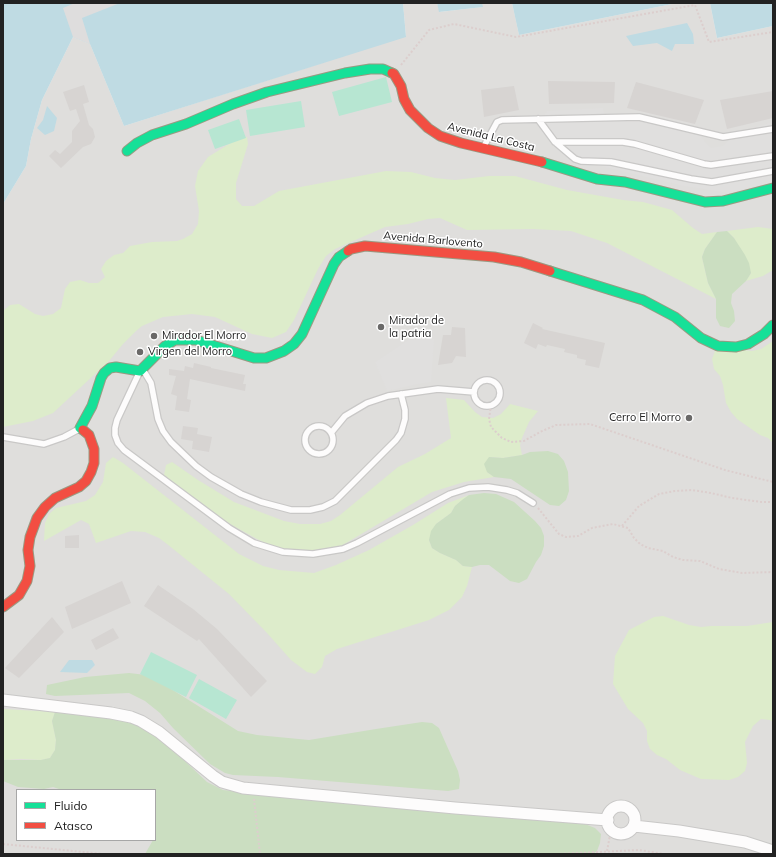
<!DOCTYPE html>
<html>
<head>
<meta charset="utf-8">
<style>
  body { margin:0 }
  #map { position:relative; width:776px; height:857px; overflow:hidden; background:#f0eeeb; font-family:Mulish,sans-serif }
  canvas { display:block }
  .frame { position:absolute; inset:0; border:4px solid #222; pointer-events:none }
  .legend { position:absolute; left:16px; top:789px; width:140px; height:52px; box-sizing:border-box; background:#fff; border:1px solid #a7a7a7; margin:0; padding:5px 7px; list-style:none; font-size:12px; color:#222 }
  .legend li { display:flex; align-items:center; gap:8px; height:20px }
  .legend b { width:20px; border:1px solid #a7a7a7 }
</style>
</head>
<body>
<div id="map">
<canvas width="776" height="857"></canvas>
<div class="frame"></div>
<ul class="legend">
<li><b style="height:5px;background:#16e098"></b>Fluido</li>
<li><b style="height:5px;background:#f24e42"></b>Atasco</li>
</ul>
</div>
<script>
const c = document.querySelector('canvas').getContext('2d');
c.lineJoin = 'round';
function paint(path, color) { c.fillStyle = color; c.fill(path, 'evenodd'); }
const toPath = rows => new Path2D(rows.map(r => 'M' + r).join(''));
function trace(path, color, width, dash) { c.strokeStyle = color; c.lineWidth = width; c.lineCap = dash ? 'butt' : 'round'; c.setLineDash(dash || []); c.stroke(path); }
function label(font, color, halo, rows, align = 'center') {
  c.font = font + ' Mulish,sans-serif'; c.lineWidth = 3; c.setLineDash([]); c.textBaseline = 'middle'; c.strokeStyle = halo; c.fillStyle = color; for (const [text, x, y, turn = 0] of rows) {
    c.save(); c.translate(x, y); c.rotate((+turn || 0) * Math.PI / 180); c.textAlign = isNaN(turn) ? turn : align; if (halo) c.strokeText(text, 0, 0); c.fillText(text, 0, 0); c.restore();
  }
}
paint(toPath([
  [403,3,437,3,440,12,482,7,482,3,512,3,519,35,677,3,710,3,717,38,773,26,773,854,3,854,3,204,26,166,31,139,42,100,73,37,90,44,124,126,406,36],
  [17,790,155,790,155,840,17,840]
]), '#dfdedc');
paint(toPath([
  [247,137,248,144,236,183,236,199,242,206,254,206,279,191,386,171,411,172,435,178,455,180,489,176,515,176,567,190,623,200,643,202,672,210,693,228,702,234,717,232,705,249,702,257,708,283,716,299,607,243,571,231,533,229,467,230,440,218,428,219,408,224,385,227,335,249,326,256,318,269,294,320,286,332,272,338,252,334,215,317,192,314,163,317,142,326,136,331,123,344,109,361,53,413,33,421,3,427,3,311,10,305,19,304,35,314,43,316,53,314,61,308,65,289,70,282,80,280,89,283,98,283,105,277,101,269,106,261,114,255,123,253,130,246,152,242,177,241,183,239,192,234,198,224,199,211,195,186,198,171,208,157,239,138],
  [758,227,773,229,773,270,763,276,746,281,751,273,734,238,727,231],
  [773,341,773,443,768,438,760,435,737,419,731,412,726,403,723,385,720,376,714,369,712,359,715,351,733,349,752,351,761,349],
  [446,398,464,400,475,412,482,417,493,418,501,414,510,404,538,411,529,422,522,438,520,445,522,455,503,458,489,457,487,472,494,477,464,482,432,492,336,549,299,555,273,547,257,539,221,519,164,475,166,465,172,462,198,480,234,502,284,521,300,524,320,524,331,521,340,515,398,467,425,454,451,438],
  [113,457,123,463,239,554,263,566,279,570,314,573,336,565,369,550,413,525,448,503,469,495,455,506,451,513,436,524,429,540,432,548,440,553,456,560,463,566,472,567,467,586,462,597,449,610,429,620,337,649,325,656,322,667,315,674,307,672,291,660,267,633,229,594,167,544,159,538,145,532,131,531,96,543,89,524,81,520,44,541,45,523,49,514,56,508,86,501,95,495,103,482,106,463],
  [663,616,689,625,701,627,711,626,747,626,773,622,773,722,770,720,761,719,753,726,745,742,747,763,745,771,738,777,729,780,701,779,680,770,666,759,657,755,650,749,647,741,647,731,643,723,628,709,613,684,615,656,629,630,654,617],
  [3,709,55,712,52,721,56,740,55,750,50,758,41,760,21,759,3,760]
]), '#ddeccb');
paint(toPath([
  [727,231,734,238,745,255,749,263,751,273,746,281,732,294,731,303,734,311,735,321,729,328,720,326,716,318,716,299,708,283,702,257,705,249,717,232],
  [548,451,558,454,564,461,568,472,569,491,566,500,559,506,550,505,511,479,494,477,487,472,484,464,489,457,503,458,522,455,530,452],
  [484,493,496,494,514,502,535,521,541,528,544,536,544,546,541,555,536,562,527,579,519,583,510,581,489,565,480,565,472,567,463,566,456,560,440,553,432,548,429,540,431,531,436,524,451,513,455,506,462,500,469,495],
  [129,673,146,675,160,682,238,731,257,735,309,740,376,729,422,722,432,723,439,728,458,771,460,780,459,789,448,791,278,777,233,775,225,773,210,764,173,728,160,713,145,701,129,693,55,696,46,694,47,685,85,677],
  [55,712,77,714,123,715,152,730,207,782,223,790,315,800,443,809,585,824,595,828,601,834,600,843,597,851,593,854,145,854,153,840,155,840,155,790,62,790,53,787,44,789,18,787,3,781,4,760,41,760,50,758,55,750,56,740,52,721]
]), '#cbdec1');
paint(toPath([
  [386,77,392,102,339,116,332,92],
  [301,101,305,127,250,136,246,110],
  [239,119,246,138,215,149,208,130],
  [151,652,197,675,186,697,140,674],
  [199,679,237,700,226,719,189,698]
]), '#b7e6d2');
paint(toPath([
  [603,108,604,115,641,118,697,132,711,148,723,146,734,134,773,122,773,182,729,193,684,186,588,163,558,142,542,134,540,122,547,111],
  [422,338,434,339,431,382,417,384,387,391,375,362,408,340]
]), '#e0dfde');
paint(toPath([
  [3,3,403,3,406,37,124,126,90,44,73,37,42,100,31,139,26,166,3,204],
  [437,3,482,3,483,7,439,12],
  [512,3,677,3,519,35],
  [710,3,773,3,773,26,717,38],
  [687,23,693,34,694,44,675,44,672,51,657,43,633,46,626,36],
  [47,106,57,118,54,131,45,135,37,128,43,120],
  [69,660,92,660,95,665,87,673,60,672]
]), '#bfdbe3');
paint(toPath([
  [75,3,120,3,82,18,90,44,73,37,63,8]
]), '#dedddd');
paint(toPath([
  [548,81,615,82,614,103,549,104],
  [636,82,704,100,695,124,627,108],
  [84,85,89,102,83,104,89,125,93,129,95,137,91,144,83,147,61,168,49,156,55,150,60,154,72,142,72,131,80,121,76,109,70,111,63,92],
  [514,86,519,110,484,117,481,90],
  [773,91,773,118,727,129,720,100],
  [533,323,543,328,542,329,605,343,599,368,585,365,586,360,577,358,577,355,564,352,565,349,547,345,546,347,538,344,536,349,524,343],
  [452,327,465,328,466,357,456,356,452,363,438,365,443,335,451,335],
  [194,363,211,367,211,368,245,375,243,384,246,384,245,391,190,379,187,399,191,400,189,412,175,410,177,396,171,394,176,376,169,375,169,369,184,371,185,366,193,368],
  [183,426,198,428,197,434,212,437,209,452,192,449,193,441,181,439],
  [79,535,79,548,65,548,65,536],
  [122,581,131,603,72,629,65,607],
  [158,585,193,609,217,629,267,681,251,697,199,639,197,641,144,606],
  [52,617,64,632,19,678,5,668],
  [113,628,119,638,96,650,91,640]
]), '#d7d4d2');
const lane = toPath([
  [538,119,555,142,575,159,581,161,611,162,691,179,712,182,773,171],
  [555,142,623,142,635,144,704,164,711,165,773,156],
  [483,148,497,122,502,120,639,117,723,137,773,129],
  '474 393a13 13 0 1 1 26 0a13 13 0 1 1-26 0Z',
  [401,394,405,410,405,419,401,433,396,440,335,501,323,507,310,510,291,510,261,502,241,494,211,477,196,466,171,442,163,431,158,419,151,383,145,373,140,371,117,420,115,428,115,435,118,443,124,450,229,528,254,543,283,552,313,554,343,549,357,543,450,494,469,488,488,487,507,490,517,493,533,503],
  '305 440a14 14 0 1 1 28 0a14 14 0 1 1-28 0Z',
  [331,433,345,416,367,403,388,396,438,389,474,392],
  [3,437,44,444,64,437,79,429]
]);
const street = toPath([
  [3,700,111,713,131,717,141,721,159,732,213,776,222,782,243,788,455,808,608,820],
  '607 820a14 14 0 1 1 28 0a14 14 0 1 1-28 0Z',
  [634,826,679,831,745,842,773,851]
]);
const fast = toPath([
  [127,151,137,143,152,135,186,124,233,104,267,92,345,73,370,69,383,69,392,73],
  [542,162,597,179,625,182,705,202,723,201,773,188],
  [550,271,643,300,675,317,701,338,718,346,736,347,748,344,764,334,773,325],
  [83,430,80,428,92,406,101,378,104,373,110,368,116,367,140,371,165,346,175,340,196,340,254,358,266,358,284,351,294,344,302,334,334,264,339,257,348,251]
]);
const jam = toPath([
  [392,73,394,74,401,86,404,99,410,110,428,128,440,136,461,143,542,162],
  [348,251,351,249,365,246,494,257,521,262,550,271],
  [3,607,19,595,27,581,30,566,28,550,30,537,37,518,45,507,55,498,79,487,86,481,91,472,94,463,94,449,89,435,83,430]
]);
trace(lane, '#c9c8c7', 8);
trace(street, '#c9c8c7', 13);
trace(fast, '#999a82', 11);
trace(jam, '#999a82', 11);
trace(toPath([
  [401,65,429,30,454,24,516,37,695,5,709,42,773,32],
  [491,405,489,419,491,427,502,438,511,442,524,441,540,432,556,425,590,424,725,470,773,482],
  [538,508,559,534,566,537,578,536,592,528,613,524,628,528,634,538,640,544,648,548,663,551,673,557,683,560,700,561,719,569,742,573,773,572],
  [622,526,639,506,659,494,675,491,692,490,711,493,732,498,761,502,773,502],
  [254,799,260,854],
  [3,844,103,854],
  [607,851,611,830],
  [556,854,639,850,664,854]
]), '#dccecd', 2, [2, 2]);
trace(lane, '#fdfcfc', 5.5);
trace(street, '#fdfcfc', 11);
trace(fast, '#16e098', 9);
trace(jam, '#f24e42', 9);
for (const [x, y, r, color] of [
  [381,327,4,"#6a6968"],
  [154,336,4,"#6a6968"],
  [140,352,4,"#6a6968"],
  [689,418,4,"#6a6968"]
]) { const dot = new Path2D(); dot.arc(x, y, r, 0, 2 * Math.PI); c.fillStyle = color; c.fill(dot); trace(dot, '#fff', 1.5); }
label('11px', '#222', '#fff', [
  ["Avenida La Costa",491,137,14],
  ["Avenida Barlovento",433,240,5]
]);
label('11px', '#222', '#fff', [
  ["Mirador de",389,321],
  ["la patria",389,334],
  ["Mirador El Morro",162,336],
  ["Virgen del Morro",148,352],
  ["Cerro El Morro",681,418,"right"]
], 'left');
</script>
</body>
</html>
